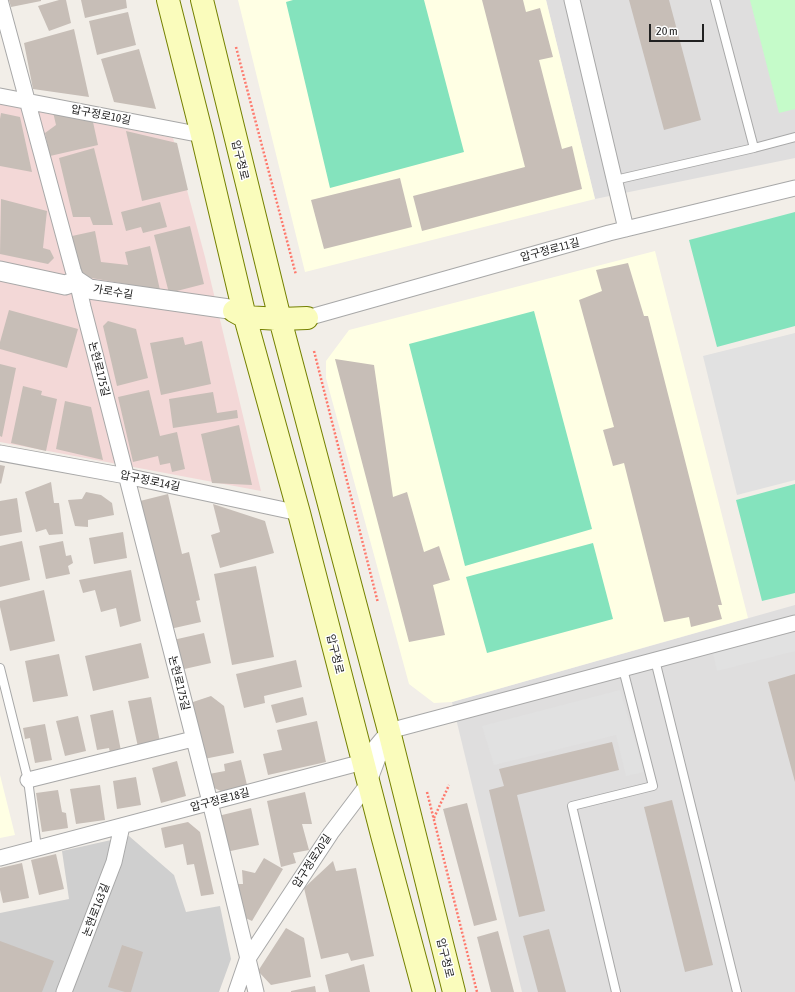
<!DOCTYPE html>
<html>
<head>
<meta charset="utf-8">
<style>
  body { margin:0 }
  #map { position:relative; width:795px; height:992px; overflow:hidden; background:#f2eee8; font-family:"Asap Condensed",sans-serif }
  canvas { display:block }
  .scale { position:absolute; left:649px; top:24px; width:55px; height:18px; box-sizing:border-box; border:2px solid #212121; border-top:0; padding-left:5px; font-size:12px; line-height:14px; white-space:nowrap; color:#212121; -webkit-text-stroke:3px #fff; paint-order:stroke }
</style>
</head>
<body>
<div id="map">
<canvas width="795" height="992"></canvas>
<div class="scale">20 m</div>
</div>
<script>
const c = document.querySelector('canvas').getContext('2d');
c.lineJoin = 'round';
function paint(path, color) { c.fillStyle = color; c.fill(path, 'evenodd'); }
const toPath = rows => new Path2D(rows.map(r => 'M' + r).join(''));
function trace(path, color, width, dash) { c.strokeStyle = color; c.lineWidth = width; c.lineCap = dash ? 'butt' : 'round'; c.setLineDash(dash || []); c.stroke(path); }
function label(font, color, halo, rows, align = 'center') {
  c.font = font + ' "Asap Condensed","Noto Sans KR",sans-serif'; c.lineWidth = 3; c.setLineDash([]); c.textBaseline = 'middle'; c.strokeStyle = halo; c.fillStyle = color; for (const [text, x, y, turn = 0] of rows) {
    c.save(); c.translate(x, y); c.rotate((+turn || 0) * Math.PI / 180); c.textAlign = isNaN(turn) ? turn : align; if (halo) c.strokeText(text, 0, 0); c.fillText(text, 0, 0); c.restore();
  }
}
paint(toPath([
  [546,0,795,0,795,158,595,199],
  [795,605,795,992,522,992,452,702]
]), '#dfdede');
paint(toPath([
  [0,104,173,138,205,257,261,491,0,442]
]), '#f3d8d7');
paint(toPath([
  [238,0,546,0,595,199,305,272],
  [655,251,748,618,452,702,434,703,409,684,326,378,326,361,349,330],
  [0,775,15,835,0,838]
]), '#ffffe4');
paint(toPath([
  [129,836,174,875,186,912,220,906,231,959,219,992,0,992,0,913,69,899,62,851]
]), '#cfcfcf');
paint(toPath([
  [750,0,795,0,795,109,779,113]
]), '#c5fbc9');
paint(toPath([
  [293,0,424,0,464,152,330,188,286,2],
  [795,212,795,326,717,347,689,240],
  [534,311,592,529,465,566,409,344],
  [795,484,795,593,762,601,736,500],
  [593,543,613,619,487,653,466,577]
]), '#84e3bd');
paint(toPath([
  [795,333,795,480,737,495,703,356],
  [795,632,795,651,717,671,713,653],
  [620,690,644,772,626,776,616,735,494,765,482,726]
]), '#e1e1e1');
paint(toPath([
  [9,0,41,0,41,1,11,7],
  [59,0,66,0,71,23,49,31,38,6],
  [81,0,126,0,127,8,85,18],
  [482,0,523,0,526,12,540,8,553,57,539,60,562,149,572,146,582,189,422,231,413,196,525,167],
  [629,0,669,0,701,120,664,130],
  [128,12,136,45,97,55,89,21],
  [74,29,89,97,33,89,24,43],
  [139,49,156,109,114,102,101,59],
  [53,112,93,122,98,145,50,156,45,133,56,125],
  [1,113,20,117,32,172,0,166,0,119],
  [126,131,177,143,188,190,142,201],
  [94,148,113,225,93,225,90,217,73,217,59,158],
  [400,178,412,227,324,249,311,200],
  [1,199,47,211,43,248,50,250,54,258,48,264,0,254],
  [160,202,167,227,143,233,141,227,126,231,121,212],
  [190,226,204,284,169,293,154,235],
  [95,231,101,262,128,265,125,252,150,246,160,290,80,276,72,236],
  [628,263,644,316,648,316,722,605,718,605,722,619,691,627,689,617,664,622,624,463,613,466,603,430,614,427,579,300,602,291,596,270],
  [9,310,78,329,67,368,0,349,0,342],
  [108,321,136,329,148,378,117,386,103,326],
  [183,337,185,345,202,341,211,384,161,395,150,343],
  [335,359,374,365,393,497,407,492,424,552,439,546,450,580,433,585,445,635,409,642],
  [0,364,16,368,2,437,0,436],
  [23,386,42,391,41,395,57,399,46,451,11,443],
  [149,390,160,436,177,432,185,469,172,472,170,463,160,465,158,456,133,462,118,397],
  [213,392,217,413,237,410,238,418,173,428,169,399],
  [65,401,91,407,103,460,56,449],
  [239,425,252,485,212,483,201,434],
  [0,465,5,466,1,484,0,483],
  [51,482,54,503,59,503,63,534,49,535,46,529,36,532,25,492],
  [86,492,101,495,112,503,114,515,88,520,88,527,75,526,68,500,82,499],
  [168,494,182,554,189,552,200,600,196,601,201,622,170,629,140,501],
  [17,498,22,532,0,536,0,501],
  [213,504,265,521,274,553,220,568,211,535,220,532],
  [123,532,127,558,94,564,89,538],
  [22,541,30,580,0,587,0,546],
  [63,541,66,556,71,555,73,563,68,566,70,574,46,579,39,546],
  [256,566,274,657,232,665,214,574],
  [131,570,141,621,120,627,116,608,101,612,95,590,83,593,79,580],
  [44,590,55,641,10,651,0,607,0,601],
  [204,633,211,663,180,670,173,640],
  [141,643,149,678,93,691,85,656],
  [59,654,68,696,33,702,25,661],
  [296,660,302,687,264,696,265,703,244,708,236,674],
  [795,674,795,782,768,682],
  [211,696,224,706,234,753,204,759,190,703],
  [151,697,160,742,138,747,128,701],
  [303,697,307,715,276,723,271,705],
  [113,710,121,751,110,753,109,748,97,750,90,715],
  [78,716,86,751,65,756,56,721],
  [317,721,326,762,268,775,263,754,282,750,277,730],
  [45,724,52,760,35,763,30,738,25,739,23,728],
  [612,742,619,770,517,795,545,911,519,917,489,790,504,786,499,769],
  [241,760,247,785,223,792,212,787,209,774,225,771,224,764],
  [177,761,186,796,161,803,152,768],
  [136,777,141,805,117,809,113,781],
  [100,785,105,820,76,824,70,789],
  [58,790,62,812,66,813,68,828,42,832,36,793],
  [305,792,312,824,302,824,309,850,293,853,296,863,281,867,267,801],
  [672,800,713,965,685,972,644,807],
  [467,803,497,920,474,926,443,809],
  [251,808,259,845,226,852,218,816],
  [188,822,200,832,214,894,201,896,194,864,187,865,183,844,165,848,161,828],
  [56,854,64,889,39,895,31,860],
  [264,858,283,869,252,921,237,914,232,884,243,884,242,870,255,873],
  [333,861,336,871,356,868,374,956,351,961,348,953,321,959,304,888],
  [22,863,29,898,3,903,0,890,0,868],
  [286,928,304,938,311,977,271,985,258,971],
  [549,929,566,992,538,992,523,936],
  [498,931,514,992,491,992,477,937],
  [0,941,54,961,42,992,0,992],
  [122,945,143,952,131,992,125,992,108,987],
  [364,964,370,992,329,992,325,975],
  [315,986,316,992,291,992,291,991]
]), '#c7beb7');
const service = toPath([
  [715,0,754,148,795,137],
  [615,180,754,148],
  [655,660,737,992],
  [0,668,28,780,37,848],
  [616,992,572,806,653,786,623,669]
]);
const minor = toPath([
  [0,0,73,270,77,281,83,307,210,802,256,992],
  [572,0,626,229],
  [0,96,202,135],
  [307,318,609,233,795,188],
  [0,453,126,476,299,513],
  [389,731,795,623],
  [28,780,193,739],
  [0,858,363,762,389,731],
  [64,992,114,862,122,826],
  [236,992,247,960,331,833,368,784,383,745]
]);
const tertiary = toPath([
  [0,271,65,285,77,281,89,289,229,309]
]);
const secondary = toPath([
  [168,0,202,135,245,317,299,513,382,835,424,992],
  [202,0,280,319,389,731,454,992],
  [234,311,245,317,280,319,307,318]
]);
trace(service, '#a8a8a8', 10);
trace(minor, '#a8a8a8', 17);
trace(tertiary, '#a8a8a8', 21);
trace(secondary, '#748001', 24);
trace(toPath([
  [236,47,296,275],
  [314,351,378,603],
  [427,792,477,992],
  [434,818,449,785]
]), '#fe796d', 2.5, [2, 2]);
trace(service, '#fff', 8);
trace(minor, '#fff', 15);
trace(tertiary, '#fff', 19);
trace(secondary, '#fafcbc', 22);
label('11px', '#212121', '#fff', [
  ["압구정로10길",101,115,11],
  ["압구정로",240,160,76],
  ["압구정로11길",550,250,-15],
  ["가로수길",113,292,9],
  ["논현로175길",99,369,76],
  ["압구정로14길",150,481,12],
  ["압구정로",335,654,76],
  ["논현로175길",179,683,76],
  ["압구정로18길",220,800,-15],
  ["압구정로20길",312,861,-57],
  ["논현로163길",96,910,-69],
  ["압구정로",445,958,76]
]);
</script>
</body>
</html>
